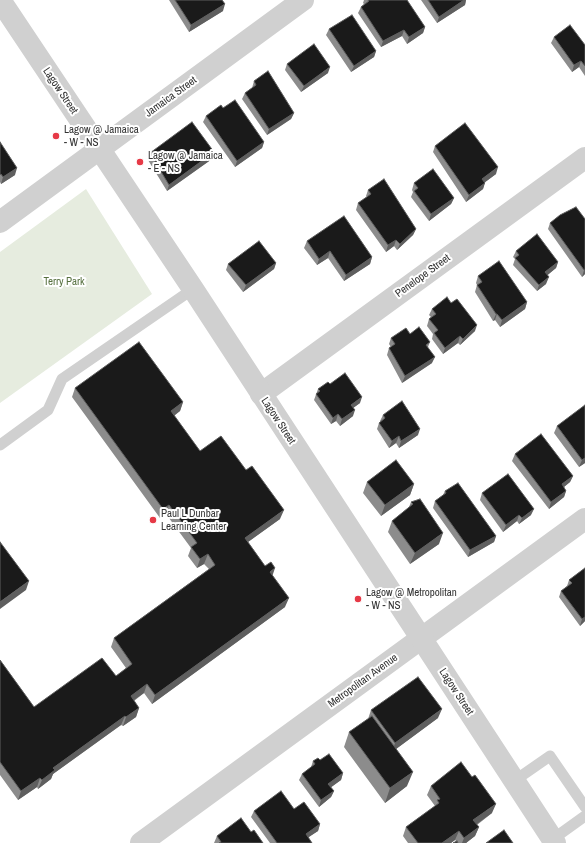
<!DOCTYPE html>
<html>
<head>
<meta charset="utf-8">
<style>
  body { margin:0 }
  canvas { display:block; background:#fff }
</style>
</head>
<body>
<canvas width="585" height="843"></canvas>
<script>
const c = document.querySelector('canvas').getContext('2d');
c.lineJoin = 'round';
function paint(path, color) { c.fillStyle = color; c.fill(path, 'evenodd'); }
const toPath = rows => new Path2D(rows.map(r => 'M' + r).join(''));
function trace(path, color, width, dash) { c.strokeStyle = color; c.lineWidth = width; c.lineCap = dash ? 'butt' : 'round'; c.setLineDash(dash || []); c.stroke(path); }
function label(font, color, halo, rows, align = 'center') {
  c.font = font + ' "Archivo Narrow",sans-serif'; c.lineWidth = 4; c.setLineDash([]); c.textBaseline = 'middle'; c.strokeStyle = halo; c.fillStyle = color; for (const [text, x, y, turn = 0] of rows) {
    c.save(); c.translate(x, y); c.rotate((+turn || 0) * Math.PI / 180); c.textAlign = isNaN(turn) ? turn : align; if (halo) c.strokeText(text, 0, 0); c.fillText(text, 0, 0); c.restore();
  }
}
paint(toPath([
  [86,189,152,294,0,403,0,252]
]), '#e6ecdf');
trace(toPath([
  [0,445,48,410,62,379,193,289],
  [514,781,550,756,585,807],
  [553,839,585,816]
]), '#d0d0d0', 11);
trace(toPath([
  [0,222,303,0],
  [261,394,585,158],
  [141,843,585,519]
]), '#d0d0d0', 22);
trace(toPath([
  [0,0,193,289,555,843]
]), '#d0d0d0', 22);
paint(toPath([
  [169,0,222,0,223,11,189,32],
  [364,0,407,0,425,27,423,33,407,44,402,36,381,47,358,13,361,7,364,4,363,3],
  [421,0,466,0,465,5,437,23],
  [329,29,376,51,374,57,351,72,326,35],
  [554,37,585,45,585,76,579,67,572,72,551,43],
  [287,64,328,73,301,92,285,70],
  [254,81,294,113,291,119,267,135,242,99,245,93,252,88],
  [223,108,264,142,262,148,235,167,203,122,206,116],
  [0,142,15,175,1,184,0,182],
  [435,146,496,174,485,182,483,189,466,202,433,152],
  [150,153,212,159,167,191,148,160],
  [414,183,454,198,451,204,429,221,411,197,413,192,412,190],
  [368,190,416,229,413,235,397,250,394,246,386,252,356,210,358,203,367,197,366,196],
  [576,207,585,274,582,277,548,229,550,223],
  [307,241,372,257,370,264,344,281,328,258,317,265,304,248],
  [516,251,558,262,556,268,547,275,546,284,537,291,513,265,515,259,513,257],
  [276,263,274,269,243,292,226,270,228,264],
  [478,276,527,302,525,309,500,327,495,320,493,321,475,292,477,285,476,283],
  [451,303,475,331,460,345,458,343,443,354,432,339,433,334,427,326,429,319,431,317,429,315,432,309],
  [410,334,430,342,428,347,432,363,402,383,387,355,389,348,391,347,389,344,391,338],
  [330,384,360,403,353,408,353,416,340,426,336,421,331,424,314,400,318,389],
  [75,388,183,402,180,411,174,416,200,451,280,519,248,542,272,576,285,607,152,704,144,693,134,701,139,708,136,717,123,726,121,725,53,774,51,779,38,789,37,787,18,800,0,775,0,660,34,707,116,676,126,668,111,647,114,638,209,569,204,564,197,568,188,556,191,548,166,514,160,518,72,397],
  [383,415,418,435,399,448,396,443,389,448,377,429,379,423,381,422,380,421],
  [557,426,585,463,579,467,554,433],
  [515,454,573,476,570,482,564,487,566,491,564,497,549,509,512,461],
  [367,482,414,484,410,495,381,516,363,493],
  [445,491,496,536,494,542,468,557,433,508,435,501,443,495],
  [482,493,531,515,519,524,517,521,503,532,480,500],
  [411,502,439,544,410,564,388,532,392,521,409,507],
  [585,568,585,621,580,626,559,597,561,591,567,586,569,580],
  [371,710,438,718,396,749,407,786,385,803,344,747,349,732,368,719],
  [320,760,343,773,341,780,331,787,334,791,331,797,319,807,299,780,302,774,311,767,313,761],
  [431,786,492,813,477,825,479,827,475,836,466,843,453,843,456,841,455,840,451,843,408,843,403,836,406,827,435,806,427,795],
  [294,809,320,824,318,831,308,837,312,843,270,843,251,817,254,811],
  [251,832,263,843,214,843,217,836]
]), '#8c8c8c');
paint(toPath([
  [464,0,466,0,465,5,437,23,439,17],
  [225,4,223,11,189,32,191,25],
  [425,27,423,33,407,44,409,37],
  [404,30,402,36,381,47,383,41],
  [376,51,374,57,351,72,354,66],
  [581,61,579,67,572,72,574,65],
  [330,67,328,73,301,92,304,86],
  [294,113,291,119,267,135,269,129],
  [264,142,262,148,235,167,237,161],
  [214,152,212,159,167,191,169,185],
  [498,167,496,174,480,186,482,179],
  [17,168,15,175,1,184,3,177],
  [485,183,483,189,466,202,469,195],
  [454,198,451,204,429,221,431,214],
  [416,229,413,235,397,250,400,244],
  [396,240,394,246,386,252,388,245],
  [330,251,328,258,317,265,319,259],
  [372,257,370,264,344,281,346,275],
  [558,262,556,268,543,279,545,272],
  [276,263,274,269,243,292,246,285],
  [584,270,585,270,585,274,582,277],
  [549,277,546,284,537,291,539,285],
  [527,302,525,309,500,327,502,320],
  [496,314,497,314,495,320,493,321],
  [477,325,475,331,460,345,463,339],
  [460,336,458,343,443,354,445,348],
  [435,357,432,363,402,383,405,376],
  [362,397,360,403,349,411,351,405],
  [183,402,180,411,168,420,171,411],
  [355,410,353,416,340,426,342,419],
  [338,414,336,421,331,424,333,418],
  [420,429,418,435,399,448,401,441],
  [399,436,396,443,389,448,392,441],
  [585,458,585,463,579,467,582,460],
  [573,476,570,482,559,491,562,484],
  [414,484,410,495,381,516,385,505],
  [566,491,564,497,549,509,551,502],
  [169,505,166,514,160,518,163,509],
  [534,509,531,515,519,524,522,518],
  [284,510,280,519,241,547,245,538],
  [519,515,517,521,503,532,506,525],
  [443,533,439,544,410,564,415,553],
  [496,536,494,542,468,557,470,550],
  [208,554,204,564,197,568,200,559],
  [275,568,272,577,270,572],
  [29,581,26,590,0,609,0,602],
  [289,598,285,607,152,704,155,695],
  [585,617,585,621,580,626,582,619],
  [147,684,144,693,127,705,131,696],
  [139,708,136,717,123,726,126,717],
  [442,709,438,718,392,752,395,743],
  [125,716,121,725,53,774,51,779,38,789,42,780,53,768],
  [413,772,407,786,385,803,390,788],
  [343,773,341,780,326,791,328,784],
  [40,778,37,787,18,800,21,791],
  [334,791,331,797,319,807,321,800],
  [496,804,492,813,470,829,473,820],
  [320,824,318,831,303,841,306,834],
  [479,827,475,836,466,843,462,843,464,838],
  [459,831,455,840,451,843,442,843]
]), '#5f5f5f');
const building = toPath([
  [175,0,222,0,225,4,191,25,175,0],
  [368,0,407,0,425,27,409,37,404,30,383,41,361,7,369,1,368,0],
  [428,0,464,0,439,17,428,0],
  [352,15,376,51,354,66,329,29,352,15],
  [570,25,585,45,585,66,581,61,574,65,554,37,570,25],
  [314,44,330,67,304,86,287,64,314,44],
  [268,71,294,113,269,129,245,93,256,85,254,81,268,71],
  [235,100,264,142,237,161,206,116,221,105,223,108,235,100],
  [192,122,214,152,169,185,150,153,192,122],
  [465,123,498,167,482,179,485,183,469,195,435,146,465,123],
  [0,142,17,168,3,177,1,174,0,175,0,142],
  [433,169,454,198,431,214,414,191,418,188,414,183,433,169],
  [384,179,416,229,400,244,396,240,388,245,358,203,371,194,368,190,384,179],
  [576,207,585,219,585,270,584,270,550,223,560,215,576,207],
  [344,216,372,257,346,275,330,251,319,259,307,241,344,216],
  [537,234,558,262,545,272,549,277,539,285,515,258,519,255,516,251,537,234],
  [259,241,276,263,246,285,228,264,259,241],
  [499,261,527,302,502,320,497,314,496,314,477,285,482,282,478,276,499,261],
  [447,297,451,303,457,299,477,325,463,339,460,336,445,348,434,333,438,330,429,319,436,314,432,309,447,297],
  [419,327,430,342,426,345,435,357,405,376,389,348,395,344,391,338,406,328,410,334,419,327],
  [139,342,183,402,171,411,200,451,221,436,246,470,252,466,284,510,245,538,265,566,271,562,275,568,270,572,289,598,155,695,147,684,131,696,139,708,126,717,125,716,53,768,55,770,42,780,40,778,21,791,0,762,0,660,34,707,102,658,116,676,132,664,114,638,215,565,208,554,200,559,191,547,197,543,169,505,163,509,75,388,139,342],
  [345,373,362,397,351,405,355,410,342,419,338,414,333,418,316,394,320,391,318,389,328,382,330,384,345,373],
  [402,401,420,429,401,441,399,436,392,441,379,423,385,418,383,415,402,401],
  [585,405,585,458,582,460,557,426,585,405],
  [541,434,573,476,562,484,566,491,551,502,515,454,541,434],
  [396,460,414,484,385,505,367,482,396,460],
  [508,474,534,509,522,518,519,515,506,525,482,493,508,474],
  [458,483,496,536,470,550,435,501,446,493,445,491,458,483],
  [420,499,443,533,415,553,392,521,413,504,411,502,420,499],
  [0,542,29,581,0,602,0,542],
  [585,568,585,617,582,619,561,591,572,583,569,580,585,568],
  [418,677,442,709,395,743,371,710,418,677],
  [372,716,413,772,390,788,349,732,372,716],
  [329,754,343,773,328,784,334,791,321,800,302,774,315,764,313,761,318,758,320,760,329,754],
  [461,762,472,777,475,775,496,804,473,820,479,827,464,838,459,831,442,843,418,843,406,827,439,803,437,800,440,799,431,786,461,762],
  [281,791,294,809,304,802,320,824,306,834,312,843,277,843,254,811,281,791],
  [241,818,251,832,254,830,263,843,219,843,221,842,217,836,241,818],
  [504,830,513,843,486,843,504,830],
  [457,841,458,843,453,843,457,841]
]);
paint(building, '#1a1a1a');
trace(building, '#5f5f5f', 1);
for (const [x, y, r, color] of [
  [56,136,4,"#e63946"],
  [140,162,4,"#e63946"],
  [153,520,4,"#e63946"],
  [358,599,4,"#e63946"]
]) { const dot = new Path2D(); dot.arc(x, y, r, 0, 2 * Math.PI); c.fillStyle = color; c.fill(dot); trace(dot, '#fff', 1.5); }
label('11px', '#333', '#fff', [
  ["Lagow Street",60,91,56],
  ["Jamaica Street",171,97,-36],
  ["Penelope Street",423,276,-36],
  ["Lagow Street",278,421,57],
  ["Metropolitan Avenue",363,681,-36],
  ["Lagow Street",456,692,57]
]);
label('11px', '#333', '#fff', [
  ["Lagow @ Jamaica",64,130],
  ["- W - NS",64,143],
  ["Lagow @ Jamaica",148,156],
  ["- E - NS",148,169],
  ["Paul L Dunbar",161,514],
  ["Learning Center",161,527],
  ["Lagow @ Metropolitan",366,593],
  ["- W - NS",366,606]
], 'left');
label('11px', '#56703f', '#fff', [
  ["Terry Park",64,282]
]);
</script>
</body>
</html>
